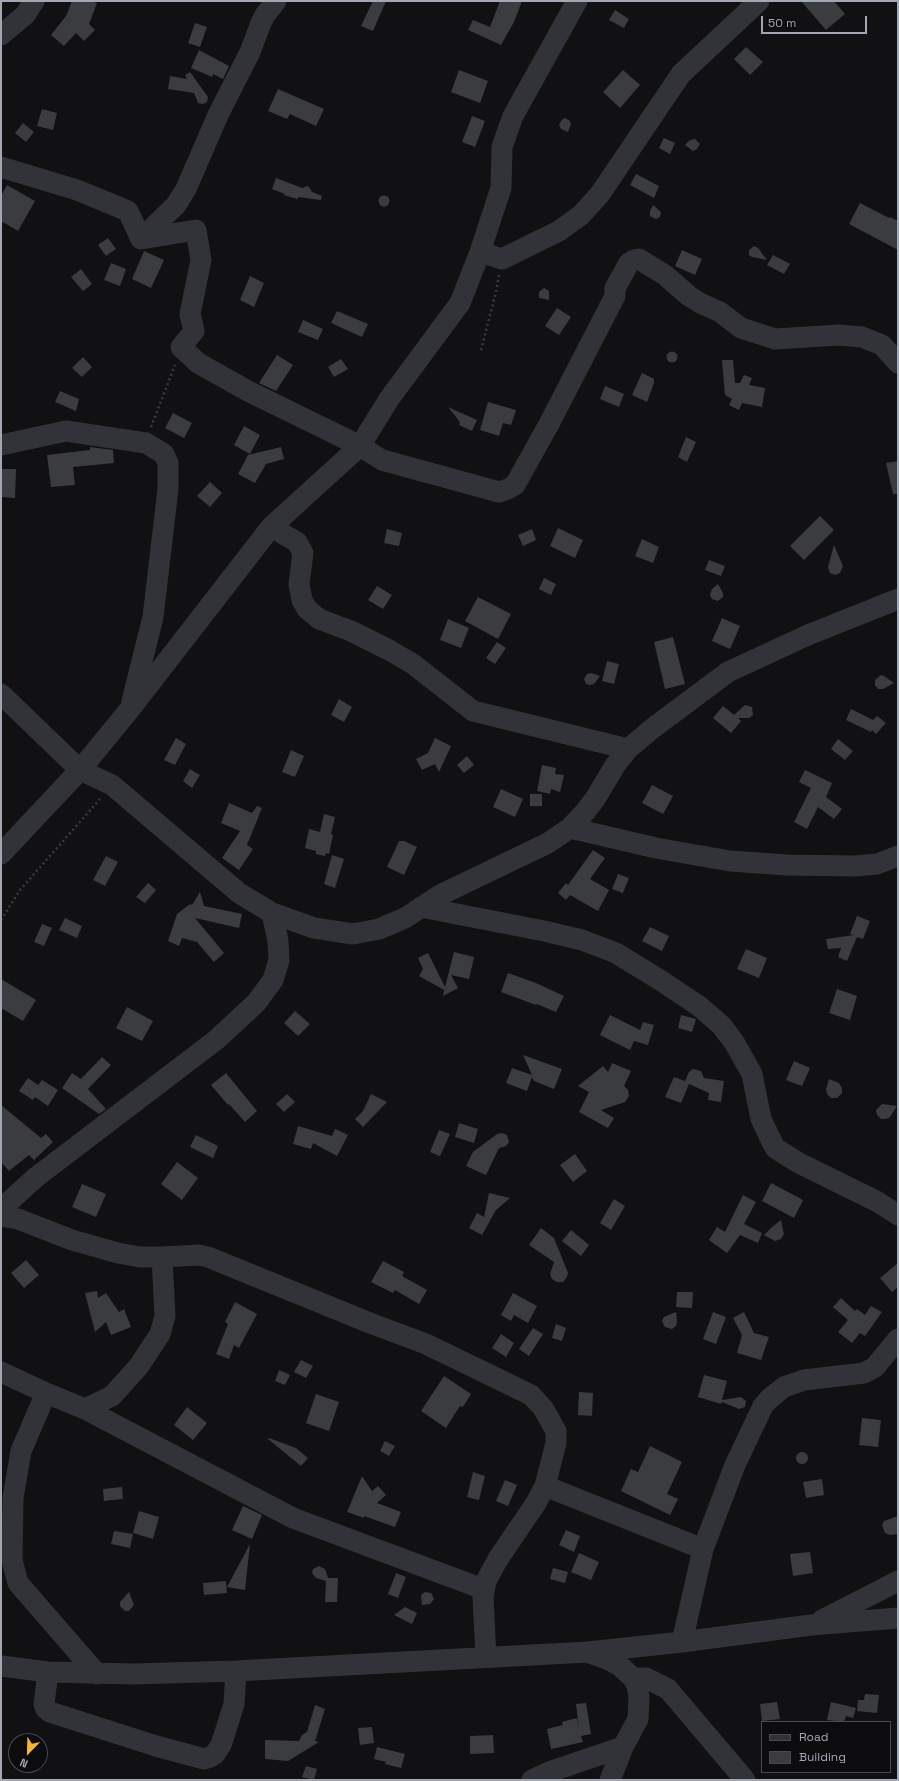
<!DOCTYPE html>
<html>
<head>
<meta charset="utf-8">
<style>
  body { margin:0 }
  #map { position:relative; width:899px; height:1781px; overflow:hidden; background:#111113; font-family:"Space Grotesk",sans-serif }
  canvas { display:block }
  .frame { position:absolute; inset:0; border:2px solid #a2a7b4; pointer-events:none }
  .legend { position:absolute; left:761px; top:1721px; width:130px; height:52px; box-sizing:border-box; background:#0c0c0e; border:1px solid #484a50; margin:0; padding:5px 7px; list-style:none; font-size:12px; color:#a2a7b4 }
  .legend li { display:flex; align-items:center; gap:8px; height:20px }
  .legend b { width:20px; border:1px solid #484a50 }
  .north { position:absolute; left:8px; top:1733px; width:40px; height:40px; box-sizing:border-box; background:#0c0c0e; border:1px solid #484a50; border-radius:50%; rotate:203deg; font-size:11px; font-weight:700; line-height:16px; text-align:center; color:#a2a7b4 }
  .north::after { content:''; display:block; margin:auto; width:14px; height:18px; background:#f4b828; clip-path:polygon(50% 0,100% 100%,50% 72%,0 100%) }
  .scale { position:absolute; left:761px; top:16px; width:106px; height:18px; box-sizing:border-box; border:2px solid #a2a7b4; border-top:0; padding-left:5px; font-size:12px; line-height:14px; white-space:nowrap; color:#a2a7b4; -webkit-text-stroke:3px #0c0c0e; paint-order:stroke }
</style>
</head>
<body>
<div id="map">
<canvas width="899" height="1781"></canvas>
<div class="frame"></div>
<ul class="legend">
<li><b style="height:5px;background:#323338"></b>Road</li>
<li><b style="height:11px;background:#3b3c40"></b>Building</li>
</ul>
<div class="north">N</div>
<div class="scale">50 m</div>
</div>
<script>
const c = document.querySelector('canvas').getContext('2d');
c.lineJoin = 'round';
function paint(path, color) { c.fillStyle = color; c.fill(path, 'evenodd'); }
const toPath = rows => new Path2D(rows.map(r => 'M' + r).join(''));
function trace(path, color, width, dash) { c.strokeStyle = color; c.lineWidth = width; c.lineCap = dash ? 'butt' : 'round'; c.setLineDash(dash || []); c.stroke(path); }
paint(toPath([
  [72,1,91,1,97,3,89,24,95,30,84,41,76,33,64,46,51,35,66,16],
  [373,1,386,1,373,31,361,26],
  [500,1,522,1,514,22,501,45,468,30,473,20,490,27],
  [801,1,834,1,845,14,826,30],
  [615,10,629,19,624,28,609,20],
  [195,23,207,27,200,47,188,43],
  [746,47,763,62,750,75,734,59],
  [199,50,229,66,223,79,213,74,212,77,191,68],
  [459,70,488,81,480,103,451,92],
  [623,70,640,85,620,108,603,92],
  [190,72,208,97,207,102,203,104,198,103,194,93,168,89,170,76,187,79,185,75],
  [278,89,324,109,316,126,290,114,287,119,268,111],
  [42,109,57,113,53,130,37,126],
  [472,116,485,121,475,147,462,142],
  [564,118,569,120,571,124,568,132,561,129,559,125,561,121],
  [23,123,34,132,26,142,15,133],
  [664,138,675,143,670,154,659,148],
  [695,139,700,144,697,149,693,151,685,145,690,140],
  [636,174,659,186,654,198,630,185],
  [276,178,302,188,307,186,309,187,312,192,322,196,321,200,298,197,298,199,283,195,285,194,272,189],
  [7,185,35,201,18,231,1,221,1,196],
  '378.5 201a5.5 5.5 0 1 1 11 0a5.5 5.5 0 1 1-11 0Z',
  [860,203,889,218,890,217,898,221,898,250,849,224],
  [653,205,661,212,660,217,656,219,650,216,650,211],
  [108,238,116,249,106,256,98,245],
  [754,246,758,248,767,260,752,257,749,255,749,250],
  [682,250,702,259,695,275,675,266],
  [144,251,164,260,151,288,132,279],
  [773,255,790,264,784,274,767,265],
  [111,263,126,269,120,286,104,280],
  [81,269,92,284,83,291,71,277],
  [250,276,264,283,254,307,240,300],
  [544,288,549,291,549,300,539,298,539,292],
  [557,308,571,317,559,335,545,326],
  [337,311,368,324,362,337,331,323],
  [303,320,323,329,318,340,298,332],
  '666.5 357a5.5 5.5 0 1 1 11 0a5.5 5.5 0 1 1-11 0Z',
  [277,355,293,365,276,391,259,383],
  [83,357,92,367,82,377,72,368],
  [341,359,348,369,334,377,328,367],
  [722,360,733,360,735,383,740,383,744,375,752,378,749,385,765,388,762,407,742,403,739,410,729,405,732,399,725,395],
  [642,373,654,379,654,383,647,402,632,395],
  [605,386,624,394,619,407,600,399],
  [60,391,79,399,76,411,55,402],
  [488,402,516,410,511,425,503,423,499,436,480,430],
  [448,407,477,420,472,431,459,425,460,422],
  [173,413,192,423,184,438,165,428],
  [244,426,260,435,250,454,234,445],
  [686,437,696,442,687,462,678,457],
  [90,447,113,450,114,463,73,467,75,485,51,487,47,455,90,450],
  [281,447,284,459,266,464,255,483,238,474,248,455],
  [898,461,898,494,893,494,886,463],
  [1,469,16,469,15,498,1,497],
  [210,482,222,493,210,507,197,496],
  [820,516,834,530,804,560,790,546],
  [558,528,583,540,575,558,550,546],
  [387,529,402,533,399,546,384,543],
  [532,529,536,540,523,546,518,535],
  [642,539,659,547,653,563,635,556],
  [834,545,843,566,840,573,835,575,830,573,828,567],
  [709,560,725,566,721,576,705,570],
  [544,578,556,584,551,595,539,589],
  [718,584,723,593,723,597,718,601,712,599,710,595,712,589],
  [377,586,392,595,383,609,368,600],
  [478,597,511,614,498,639,465,621],
  [722,618,740,626,730,649,712,641],
  [448,619,469,628,461,648,440,640],
  [673,637,685,684,665,689,654,642],
  [497,642,506,648,495,664,486,658],
  [607,661,619,664,614,684,602,681],
  [591,673,600,676,594,684,590,685,586,684,584,679,587,674],
  [881,675,884,676,894,683,883,689,878,689,875,685,875,680],
  [339,699,352,707,344,722,331,715],
  [745,705,752,707,753,715,749,718,738,718,741,721,731,733,713,718,723,706,734,715],
  [851,709,873,720,877,716,886,723,876,734,872,730,871,732,846,720],
  [176,738,186,744,175,765,164,760],
  [435,738,451,746,439,772,435,764,422,770,416,759,428,753],
  [838,739,853,751,845,760,831,749],
  [291,750,304,756,295,777,282,772],
  [467,756,474,765,464,773,457,765],
  [542,765,556,768,555,774,564,775,560,792,551,789,550,794,537,791],
  [190,769,200,775,192,788,183,781],
  [805,770,832,783,826,797,842,809,834,819,818,807,807,829,794,822,811,788,799,782],
  [652,785,673,796,663,814,642,803],
  [501,789,523,799,515,817,493,807],
  [530,794,542,794,542,806,530,806],
  [229,803,252,813,257,806,262,808,247,845,253,849,239,870,222,858,240,831,221,823],
  [324,814,335,817,331,834,333,835,329,854,326,853,325,856,316,854,316,851,305,848,309,829,320,832],
  [399,841,404,841,417,847,404,875,387,867],
  [593,850,605,858,590,879,609,890,598,911,570,895,566,900,558,893,566,883,568,885],
  [332,855,344,859,335,888,324,884],
  [106,856,118,862,105,886,93,880],
  [618,874,629,878,623,893,612,889],
  [148,883,156,890,145,903,136,897],
  [200,892,204,906,242,914,239,928,195,918,224,953,214,962,197,942,182,938,179,946,168,941,177,914,190,904,192,905],
  [857,916,870,921,863,939,857,937,847,961,838,957,841,948,828,949,826,939,854,935,850,934],
  [65,918,82,926,77,938,59,930],
  [42,924,52,928,44,946,34,942],
  [650,927,669,936,662,951,642,941],
  [746,949,767,958,759,978,737,969],
  [454,952,474,957,473,962,469,979,451,975,458,988,443,996,444,990,419,976,423,969,418,958,428,953,445,987],
  [508,973,536,983,564,996,556,1012,537,1004,536,1005,501,992],
  [1,979,36,1000,23,1021,1,1008],
  [837,989,857,996,850,1020,829,1013],
  [127,1007,153,1021,142,1041,116,1028],
  [295,1011,310,1024,298,1036,284,1023],
  [610,1015,640,1030,643,1022,654,1025,648,1045,634,1041,630,1050,600,1035],
  [681,1015,696,1019,692,1032,678,1028],
  [523,1055,562,1069,554,1089,534,1081,532,1077,527,1091,506,1083,512,1068,532,1075],
  [102,1057,111,1065,88,1089,106,1109,99,1114,62,1088,72,1073,81,1079],
  [794,1061,810,1068,802,1086,786,1080],
  [612,1063,631,1071,624,1086,628,1090,629,1096,625,1102,601,1110,614,1118,608,1128,579,1112,589,1092,578,1086,603,1066,608,1072],
  [693,1069,701,1071,704,1078,724,1081,721,1102,708,1100,709,1093,689,1084,681,1103,665,1097,674,1077,685,1081,689,1072],
  [226,1073,257,1111,245,1122,229,1104,228,1105,211,1085],
  [28,1078,38,1085,42,1080,58,1090,48,1106,35,1097,33,1100,19,1091],
  [829,1079,839,1083,842,1088,842,1093,837,1098,831,1098,827,1094,826,1089],
  [287,1094,295,1102,284,1112,276,1104],
  [371,1094,387,1102,363,1127,355,1119,363,1111],
  [882,1104,897,1106,890,1117,886,1119,881,1119,877,1115,876,1110],
  [1,1105,41,1138,46,1134,53,1142,34,1160,29,1155,9,1171,1,1162],
  [459,1123,478,1129,474,1143,455,1137],
  [298,1126,332,1136,335,1129,348,1135,337,1156,313,1143,311,1149,293,1144],
  [439,1130,450,1134,440,1156,430,1152],
  [502,1133,507,1135,509,1142,506,1146,499,1148,486,1175,466,1166,473,1152,497,1134],
  [196,1135,218,1146,213,1158,190,1147],
  [575,1154,587,1171,573,1182,560,1165],
  [177,1162,198,1178,182,1200,161,1184],
  [771,1183,803,1200,794,1218,762,1201],
  [82,1184,106,1194,96,1217,72,1207],
  [489,1193,510,1198,496,1210,482,1235,469,1228,477,1213,484,1217],
  [743,1195,756,1202,744,1224,762,1233,758,1243,740,1235,727,1253,709,1240,717,1227,725,1232],
  [614,1199,625,1206,611,1230,600,1223],
  [781,1220,784,1234,781,1239,775,1241,764,1235,771,1228],
  [541,1228,554,1238,568,1273,567,1277,563,1282,557,1282,552,1279,550,1274,554,1262,529,1245],
  [571,1230,589,1245,581,1256,562,1241],
  [26,1260,39,1275,24,1288,11,1273],
  [383,1261,404,1272,402,1276,427,1290,419,1304,395,1290,393,1293,371,1282],
  [898,1263,898,1287,892,1292,880,1278],
  [97,1291,98,1298,106,1293,119,1312,124,1309,131,1327,111,1335,106,1322,95,1332,85,1293],
  [677,1292,693,1292,692,1308,676,1307],
  [513,1293,537,1306,528,1323,514,1315,511,1321,501,1315],
  [841,1298,855,1311,857,1309,865,1315,871,1306,882,1312,865,1336,860,1333,852,1343,838,1332,848,1320,833,1307],
  [235,1302,257,1314,239,1348,234,1345,229,1359,216,1354,228,1324,225,1322],
  [676,1312,677,1321,676,1326,672,1329,665,1327,662,1321,664,1317],
  [713,1312,726,1317,716,1344,703,1339],
  [744,1312,754,1333,769,1337,761,1360,737,1353,742,1335,733,1318],
  [556,1324,566,1328,562,1341,552,1338],
  [533,1328,543,1334,529,1356,519,1349],
  [501,1334,514,1343,506,1357,492,1348],
  [301,1360,313,1366,306,1378,294,1372],
  [279,1370,290,1375,285,1385,275,1381],
  [704,1375,727,1381,722,1400,741,1397,746,1401,745,1407,739,1409,722,1402,721,1404,698,1397],
  [444,1376,471,1394,463,1407,460,1406,446,1428,421,1411],
  [579,1392,593,1393,592,1416,578,1415],
  [316,1394,339,1402,329,1431,306,1423],
  [187,1407,207,1423,193,1440,174,1425],
  [862,1418,881,1420,878,1447,859,1445],
  [269,1438,296,1448,308,1458,301,1466,268,1439],
  [385,1441,395,1446,389,1456,380,1451],
  [650,1446,682,1462,667,1494,678,1499,670,1515,621,1491,631,1469,638,1472],
  '796 1458a6 6 0 1 1 12 0a6 6 0 1 1-12 0Z',
  [473,1472,485,1476,479,1500,467,1497],
  [362,1476,372,1491,378,1486,386,1495,377,1503,401,1512,395,1527,364,1516,364,1518,347,1512],
  [822,1479,824,1495,806,1498,803,1482],
  [505,1480,517,1485,508,1506,496,1501],
  [122,1487,123,1499,104,1501,103,1489],
  [243,1506,262,1515,252,1539,232,1530],
  [139,1511,159,1517,153,1539,133,1533],
  [898,1516,898,1534,890,1535,885,1533,882,1525,884,1521],
  [566,1530,580,1536,574,1552,559,1545],
  [114,1531,133,1534,130,1548,111,1544],
  [250,1544,245,1590,227,1587],
  [810,1552,813,1573,793,1576,790,1554],
  [579,1553,599,1562,591,1580,571,1572],
  [319,1566,325,1569,328,1578,338,1578,337,1602,325,1602,326,1581,316,1578,312,1573,313,1569],
  [553,1568,568,1572,565,1583,550,1579],
  [396,1573,406,1577,398,1598,388,1594],
  [226,1581,227,1593,204,1595,203,1583],
  [129,1592,134,1605,129,1611,125,1611,120,1606,120,1602],
  [425,1592,431,1593,434,1599,430,1604,422,1605,421,1595],
  [405,1607,417,1613,412,1624,394,1615],
  [865,1694,879,1695,877,1713,857,1711,858,1700,864,1700],
  [777,1702,780,1719,762,1721,760,1704],
  [831,1702,856,1708,853,1718,846,1716,844,1722,827,1720],
  [586,1703,591,1734,581,1736,583,1742,551,1749,547,1729,563,1725,562,1722,577,1718,579,1728,576,1704],
  [315,1705,325,1709,315,1741,319,1742,288,1761,265,1759,265,1740,299,1741,302,1735,307,1732],
  [372,1727,374,1743,360,1745,358,1728],
  [493,1735,494,1753,470,1754,470,1736],
  [377,1747,405,1754,401,1768,385,1764,386,1762,374,1759],
  [306,1766,317,1769,314,1780,302,1777]
]), '#3b3c40');
trace(toPath([
  [481,350,496,292,499,274],
  [151,427,175,365],
  [1,920,20,890,100,799]
]), '#383a3f', 2.5, [2, 3]);
trace(toPath([
  [1,35,25,15,34,1],
  [1,167,77,190,128,211,141,239,196,230,201,260,190,314,194,331,181,347,198,363,248,391,360,446,382,460,499,492,508,489,515,485,549,424,615,296,615,288,629,263,634,260,639,259,647,264,665,275,689,296,700,303,720,312,741,328,775,339,839,335,862,337,882,345,898,363],
  [141,239,176,205,186,189,218,115,250,52,261,23,265,15,276,1],
  [480,252,502,259,559,231,581,215,600,194,681,74,759,1],
  [1,445,66,431,146,443,164,454,168,463,168,489,153,617,132,701],
  [271,527,297,542,303,553,299,584,302,600,307,609,319,619,351,631,389,650,413,664,473,711,628,749],
  [1,694,80,770,112,785,239,893,272,913,314,928,353,934,379,929,405,918,440,895,548,843,570,828,585,812,595,799,616,764,628,749,653,728,728,672,808,635,898,599],
  [570,828,656,848,730,861,787,865,856,866,877,864,898,856],
  [1,854,80,770,130,709,271,527,360,446,389,399,460,303,480,252,501,188,502,147,513,116,577,1],
  [421,907,544,931,582,940,616,953,660,980,699,1006,721,1025,734,1042,752,1074,761,1119,775,1148,799,1163,878,1202,898,1215],
  [1,1209,35,1178,216,1040,256,1003,273,980,279,960,278,941,272,913],
  [1,1216,18,1219,72,1240,118,1253,140,1257,162,1257,199,1255,208,1257,370,1323,426,1344,531,1395,543,1408,556,1431,556,1443,545,1486,536,1503,498,1559,486,1581,483,1597,486,1657],
  [162,1257,165,1316,160,1334,139,1366,112,1396,85,1409,293,1518,483,1589],
  [1,1372,46,1393],
  [85,1409,46,1393,21,1451,13,1498,12,1560,18,1583,97,1674],
  [545,1486,703,1549],
  [822,1620,898,1581],
  [682,1642,703,1549,735,1465,763,1406,769,1399,784,1387,804,1380,864,1373,875,1367,898,1339],
  [1,1666,48,1672,134,1674,236,1671,588,1652,682,1642,811,1625,898,1618],
  [48,1672,44,1704,46,1709,50,1712,156,1746,204,1759,210,1757,215,1754,221,1745,234,1704,236,1671],
  [633,1678,646,1678,668,1689,745,1780],
  [532,1780,549,1772,623,1747,638,1719,639,1697,637,1685,633,1678,620,1666,607,1659,590,1653],
  [610,1780,623,1747]
]), '#323338', 21);
</script>
</body>
</html>
